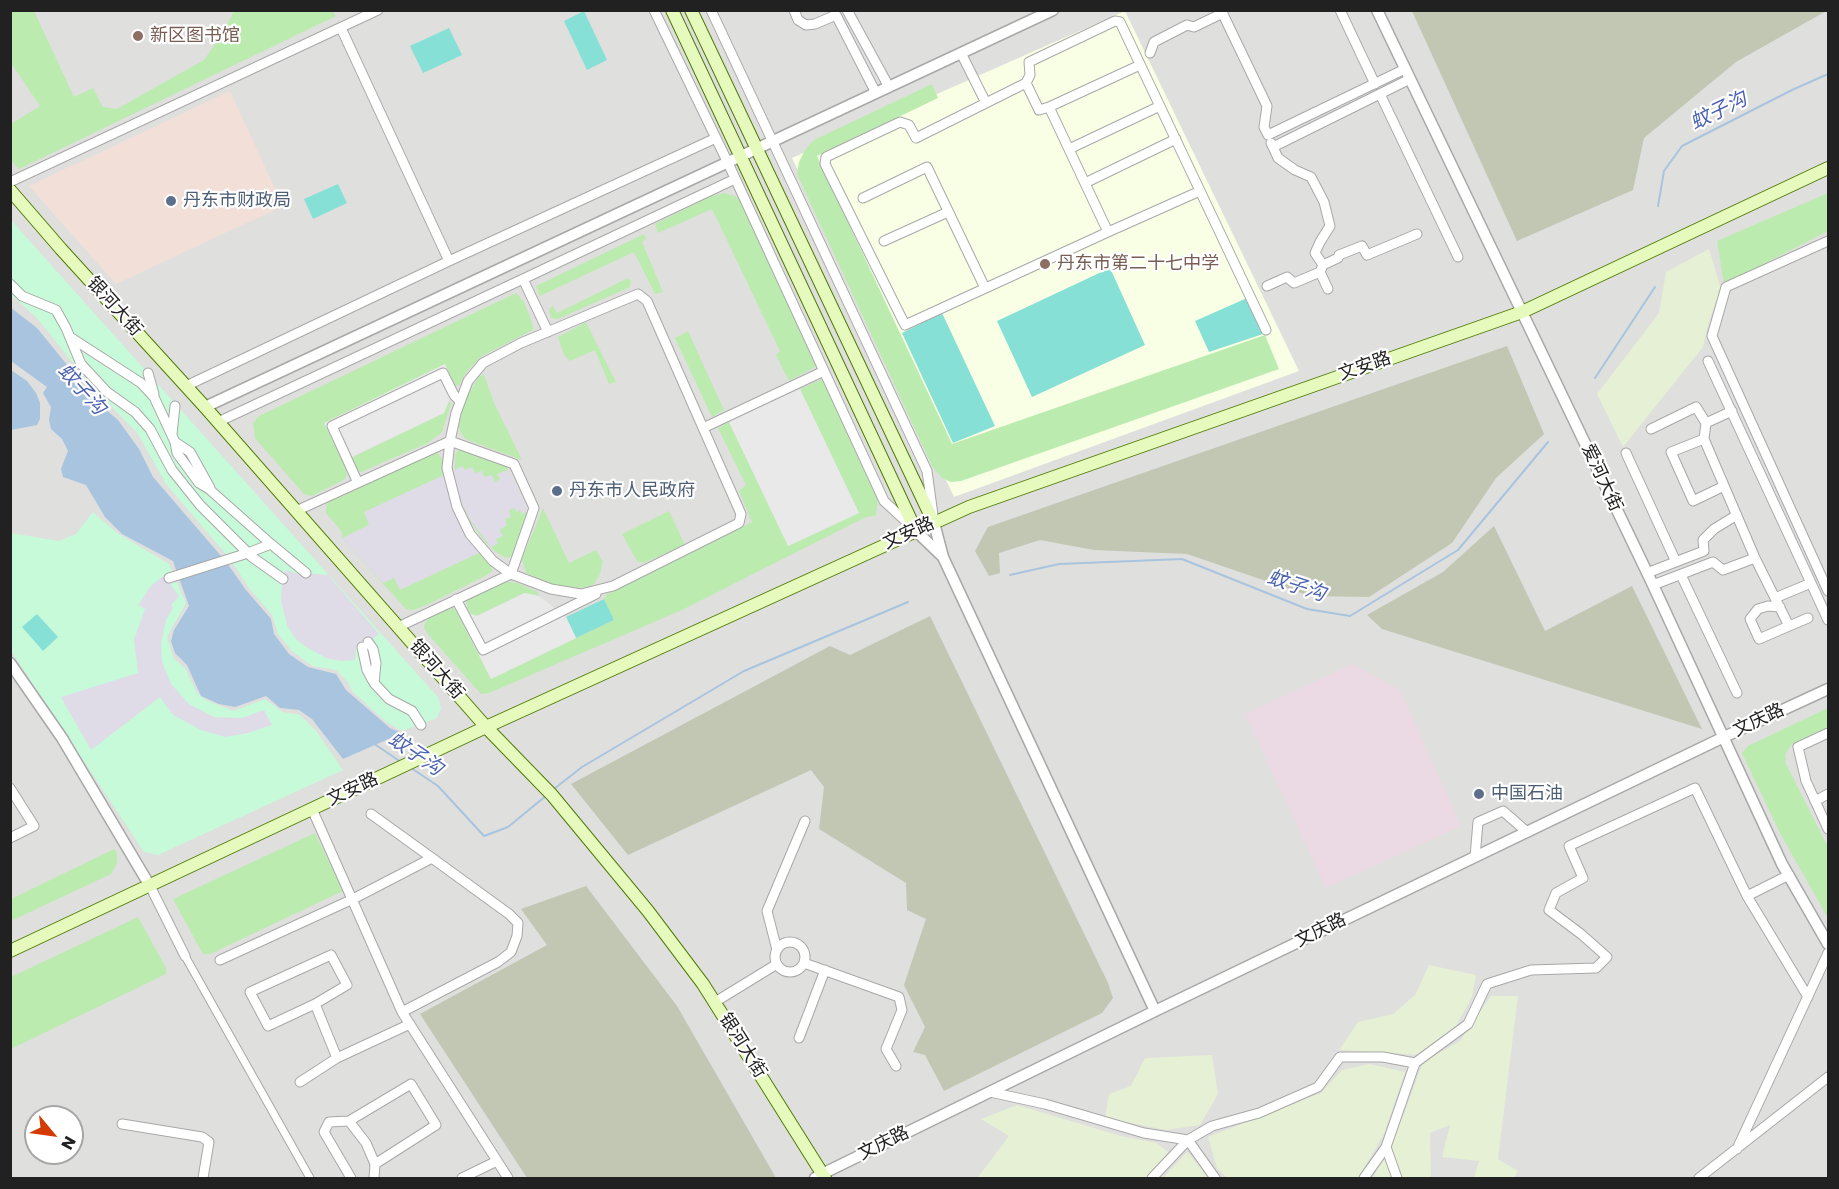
<!DOCTYPE html>
<html>
<head>
<meta charset="utf-8">
<style>
  body { margin:0 }
  #map { position:relative; width:1839px; height:1189px; overflow:hidden; background:#f2f1e8; font-family:Poppins,sans-serif }
  canvas { display:block }
  .frame { position:absolute; inset:0; border:12px solid #212121; pointer-events:none }
  .north { position:absolute; left:24px; top:1105px; width:60px; height:60px; box-sizing:border-box; background:#fff; border:2px solid #a6a6a6; border-radius:50%; rotate:119deg; font-size:16px; font-weight:700; line-height:24px; text-align:center; color:#212121 }
  .north::after { content:''; display:block; margin:auto; width:21px; height:27px; background:#d33a00; clip-path:polygon(50% 0,100% 100%,50% 72%,0 100%) }
</style>
</head>
<body>
<div id="map">
<canvas width="1839" height="1189"></canvas>
<div class="frame"></div>
<div class="north">N</div>
</div>
<script>
const c = document.querySelector('canvas').getContext('2d');
c.lineJoin = 'round';
function paint(path, color) { c.fillStyle = color; c.fill(path, 'evenodd'); }
const toPath = rows => new Path2D(rows.map(r => 'M' + r).join(''));
function trace(path, color, width, dash) { c.strokeStyle = color; c.lineWidth = width; c.lineCap = dash ? 'butt' : 'round'; c.setLineDash(dash || []); c.stroke(path); }
function label(font, color, halo, rows, align = 'center') {
  c.font = font + ' Poppins,"Noto Sans SC",sans-serif'; c.lineWidth = 4.5; c.setLineDash([]); c.textBaseline = 'middle'; c.strokeStyle = halo; c.fillStyle = color; for (const [text, x, y, turn = 0] of rows) {
    c.save(); c.translate(x, y); c.rotate((+turn || 0) * Math.PI / 180); c.textAlign = isNaN(turn) ? turn : align; if (halo) c.strokeText(text, 0, 0); c.fillText(text, 0, 0); c.restore();
  }
}
paint(toPath([
  [10,11,1828,11,1828,1178,11,1178],
  [36,1117,72,1117,72,1153,36,1153]
]), '#dfdfde');
paint(toPath([
  [230,91,283,206,116,284,29,186]
]), '#f2e0d8');
paint(toPath([
  [1352,664,1400,690,1461,826,1326,888,1245,714]
]), '#ebdae3');
paint(toPath([
  [1125,11,1299,371,954,497,792,158]
]), '#f8ffe4');
paint(toPath([
  [1828,10,1736,62,1644,138,1633,190,1517,241,1412,11],
  [1507,346,1544,434,1496,478,1452,543,1369,597,1310,596,1187,554,1094,550,1040,540,999,553,1000,573,989,576,975,551,988,527],
  [1494,526,1545,631,1632,586,1702,729,1382,629,1367,615,1443,572],
  [930,616,1108,983,1113,998,1102,1013,944,1091,925,1055,913,1052,925,1027,904,985,926,919,907,910,906,883,819,829,824,787,811,770,628,855,571,784,830,646,850,655],
  [586,886,677,1006,776,1178,527,1178,420,1014,547,945,521,909]
]), '#c1c7b3');
paint(toPath([
  [1709,249,1721,289,1709,321,1703,347,1623,447,1597,394,1659,313,1666,272],
  [1429,965,1476,975,1472,997,1452,1033,1419,1055,1339,1050,1358,1022,1393,1014,1415,995],
  [1491,996,1518,996,1498,1159,1518,1171,1514,1178,1474,1178,1479,1161,1442,1157,1450,1125,1430,1133,1431,1178,1373,1178,1404,1114,1423,1062,1460,1041],
  [1212,1055,1218,1094,1200,1125,1166,1130,1105,1118,1109,1094,1131,1086,1145,1058],
  [1369,1064,1405,1072,1384,1134,1358,1178,1227,1178,1217,1168,1208,1137,1321,1093,1342,1070],
  [1017,1105,1121,1136,1157,1143,1168,1152,1147,1178,981,1178,978,1177,1009,1136,981,1119],
  [1187,1152,1209,1178,1163,1178]
]), '#e6f0d4');
paint(toPath([
  [11,10,34,11,74,97,93,88,103,107,117,109,204,60,222,34,234,11,333,11,336,16,19,169,11,160,11,124,40,106,11,63],
  [932,84,938,98,817,156,952,444,1265,335,1279,369,961,481,951,482,942,478,932,466,797,174,799,162,805,150,814,140],
  [724,193,735,196,743,203,817,366,789,381,776,355,780,351,712,209,658,233,655,224,709,197],
  [1828,193,1828,231,1724,284,1717,241],
  [644,234,646,239,642,242,663,292,655,294,634,252,540,296,536,286],
  [628,278,631,281,630,287,558,319,551,318,549,309,553,306,557,313],
  [516,293,524,302,532,322,533,330,482,356,467,371,459,385,455,386,445,364,325,423,343,461,347,474,345,479,312,496,304,494,255,438,253,423,259,416],
  [586,322,616,382,609,384,595,350,570,361,564,355,558,337],
  [688,331,724,410,712,417,675,338],
  [484,375,494,403,522,460,465,439,460,432,459,426,464,402,479,376],
  [824,378,878,496,876,515,864,518,682,610,489,693,481,694,427,633,424,627,426,621,432,616,453,607,460,618,491,679,614,620,604,599,607,594,752,522,739,491,746,485,718,428,729,422,788,546,859,513,800,389],
  [449,401,451,404,442,432,428,443,361,472,357,471,351,460,353,457,444,413],
  [461,448,506,466,529,515,513,556,506,558,493,550,482,538,470,521,463,505,455,481,455,454],
  [437,453,443,459,445,483,451,503,461,523,491,563,492,571,487,575,431,603,414,610,406,609,397,599,342,538,342,532,326,513,326,507,328,502,428,454],
  [543,508,569,563,596,550,603,562,600,574,594,584,589,587,573,588,557,586,526,573,522,559],
  [669,511,685,545,643,563,637,561,622,534],
  [505,581,517,583,538,592,539,596,524,593,477,616,471,614,467,607,466,600],
  [1828,708,1828,727,1792,744,1785,754,1786,764,1828,847,1828,918,1780,833,1742,753,1748,746],
  [315,833,343,891,210,954,203,954,173,899],
  [114,849,117,853,117,863,111,874,11,921,11,899],
  [138,917,166,968,166,974,11,1049,11,977]
]), '#bcebaf');
paint(toPath([
  [10,219,438,697,441,708,437,718,402,731,385,721,352,691,348,682,336,670,312,666,292,651,278,634,272,615,249,588,230,559,166,484,138,434,89,383,37,318,11,295],
  [93,512,117,533,169,564,186,603,167,637,174,659,185,668,197,693,206,700,233,711,265,699,283,712,300,715,316,731,343,770,158,855,144,852,11,651,10,533,59,541,76,534]
]), '#c7fad9');
paint(toPath([
  [584,11,607,60,587,70,564,21],
  [449,28,462,55,423,73,410,46],
  [338,184,347,203,313,219,304,199],
  [1110,268,1145,345,1032,397,997,321],
  [1247,298,1263,334,1209,352,1195,321],
  [942,313,995,426,953,443,902,333],
  [604,599,614,620,576,638,566,617],
  [37,614,58,637,43,651,22,627]
]), '#87e0d6');
paint(toPath([
  [445,364,455,386,444,413,343,461,324,423],
  [800,389,859,513,788,546,729,422],
  [525,593,539,596,566,617,576,638,491,679,460,618,471,614,477,616]
]), '#e9e9e9');
paint(toPath([
  [462,466,465,470,472,467,475,473,482,471,484,477,492,475,495,482,500,479,497,474,508,470,528,511,522,514,520,510,516,512,514,508,509,510,511,517,505,519,507,525,500,530,503,536,496,539,498,544,491,547,471,521,463,505,455,481,455,470],
  [444,475,451,503,461,523,481,552,400,590,394,578,383,583,342,538,369,525,364,512],
  [286,570,304,576,306,573,328,575,379,634,362,647,356,647,355,660,340,661,326,658,306,647,295,638,287,625,281,601,282,582],
  [167,573,171,585,179,596,171,605,173,608,166,620,161,644,162,662,171,684,189,704,214,717,242,718,264,710,272,725,248,733,225,737,201,730,173,715,160,697,91,750,61,697,138,673,134,640,145,609,138,605,151,586]
]), '#dfdce8');
paint(toPath([
  [10,307,37,328,99,404,118,420,139,449,153,477,227,563,246,590,271,619,274,634,289,654,308,667,336,674,346,690,390,728,402,733,343,759,312,719,299,710,280,708,266,696,235,707,219,704,201,696,187,665,175,653,171,641,174,630,189,606,173,561,122,534,105,517,86,485,63,477,61,469,68,451,62,439,51,429,49,420,51,407,43,393,47,387,11,361],
  [11,370,27,381,36,393,40,403,40,419,37,425,11,430]
]), '#a9c4df');
trace(toPath([
  [1658,206,1664,171,1682,146,1792,90,1828,74],
  [1595,378,1655,287],
  [1010,575,1059,564,1182,559,1307,609,1350,616,1458,550,1548,442],
  [373,743,401,762],
  [411,768,438,786,484,836,508,827,547,795],
  [554,789,582,767,744,671,908,602]
]), '#a9c4df', 2);
const pedestrian = toPath([
  [185,956,310,1178]
]);
const minor = toPath([
  [654,10,728,163,884,501,912,527],
  [711,10,927,471,933,515],
  [794,10,798,20,806,25,815,24,836,15,876,93],
  [847,10,889,87],
  [1221,10,1267,106,1264,127,1268,135,1405,69],
  [1340,10,1375,84],
  [341,28,449,261],
  [961,53,986,103,916,138,909,125,900,122,826,157,825,164,905,325,1108,232,1049,107,1039,110,1026,83,1030,75,1029,62,1115,21,1120,22,1266,330],
  [1150,53,1154,42,1187,25,1194,27,1223,13],
  [1380,94,1458,257],
  [986,103,1026,83],
  [1049,107,1140,65],
  [1271,143,1273,147,1410,79],
  [1273,147,1278,158,1295,170,1311,177,1324,202,1330,226,1320,242,1315,253,1323,265,1320,272,1328,289],
  [1069,149,1160,106],
  [10,182,378,10],
  [1085,183,1176,139],
  [863,198,927,167,985,288],
  [1108,232,1200,191],
  [884,241,948,212],
  [1828,241,1726,287,1712,336,1828,591],
  [1323,265,1338,258,1339,255,1362,246,1367,255,1417,234],
  [10,284,22,296,56,310,66,328,81,364,107,392,135,412,150,429,172,470,200,505,252,557,283,579],
  [1267,286,1287,277,1294,283,1320,272],
  [548,332,523,279,735,179],
  [70,337,141,383,154,397,175,442,177,453,199,483,209,489,271,544],
  [1708,361,1811,583],
  [148,373,154,394],
  [186,386,449,261,716,138],
  [1732,411,1706,423,1704,439,1755,558],
  [218,422,523,279],
  [703,428,824,371],
  [1651,429,1696,407,1706,423],
  [172,434,175,406],
  [1704,439,1671,452,1693,501,1724,486],
  [450,441,514,464,534,508,511,574,493,561,470,534,457,507,447,468,450,441],
  [175,442,190,452,210,488],
  [1626,453,1676,562],
  [358,483,332,426,443,373,454,395,460,401],
  [296,511,450,441,456,413,468,381,483,363,521,343,638,294,647,301,741,514,739,523,613,586,581,594,551,589,511,574,398,627],
  [1647,573,1704,551,1703,540,1714,529,1737,515],
  [1681,575,1737,693],
  [169,578,248,553,271,544,306,573],
  [1653,585,1713,562,1723,570,1755,558,1789,626,1759,639,1750,619,1758,609,1768,606,1780,607],
  [1775,598,1811,583,1828,620],
  [456,599,483,650,596,594],
  [1789,626,1808,618],
  [368,642,373,649,376,663,374,683,389,699,412,711,421,725],
  [362,647,367,670,373,681],
  [1828,733,1798,747,1806,781,1828,829],
  [10,788,34,826,10,838],
  [1815,801,1828,794],
  [312,809,402,1012,508,1178],
  [1475,857,1478,822,1503,811,1527,832],
  [150,886,185,956],
  [1747,896,1808,997],
  '775 957a15 15 0 1 1 30 0a15 15 0 1 1-30 0Z',
  [777,950,767,911,805,821],
  [220,960,353,899,432,858,371,814],
  [804,963,899,997,902,1010,886,1049,896,1066],
  [715,1002,777,964],
  [315,1004,268,1026,250,992,331,955,347,985,315,1004,337,1058,410,1024],
  [402,1012,498,962,511,952,517,936,518,923,509,914,432,858],
  [799,1038,825,970],
  [300,1082,337,1058],
  [990,1092,1045,1104,1144,1133,1188,1140,1152,1178],
  [349,1121,329,1122,324,1132,351,1178],
  [122,1124,202,1137,209,1142,203,1178],
  [1737,1149,1828,953],
  [374,1178,375,1164,366,1143,349,1121,411,1084,436,1125,375,1164],
  [462,1178,497,1161],
  [1215,1178,1188,1140,1212,1126,1259,1113,1318,1087,1340,1057,1383,1057,1415,1063],
  [1364,1178,1386,1147],
  [1397,1178,1386,1147,1415,1063,1468,1024,1487,984,1531,970,1596,968,1607,957,1581,934,1549,910,1556,893,1583,878,1569,846,1695,788,1747,896,1789,875],
  [1699,1178,1828,1077]
]);
const tertiary = toPath([
  [1377,10,1653,585,1782,864,1828,944],
  [205,407,1053,10],
  [916,531,943,557,934,523],
  [943,557,1155,1011],
  [10,663,62,738,150,886],
  [815,1178,822,1174,1155,1011,1724,737,1828,689]
]);
const secondary = toPath([
  [672,10,916,531],
  [691,10,934,523],
  [10,190,61,249,205,407,486,727,552,795,648,911,703,984,825,1178],
  [10,951,486,727,969,507,1522,312,1828,168]
]);
trace(pedestrian, '#a8a8a8', 9);
trace(minor, '#a8a8a8', 11);
trace(tertiary, '#a8a8a8', 13);
trace(secondary, '#4f7c04', 14);
trace(pedestrian, '#fff', 7);
trace(minor, '#fff', 9);
trace(tertiary, '#fff', 10);
trace(secondary, '#e7fabe', 12);
for (const [x, y, r, color] of [
  [138,36,6,"#8d6e63"],
  [171,201,6,"#5c6f8a"],
  [1045,264,6,"#8d6e63"],
  [557,491,6,"#5c6f8a"],
  [1479,794,6,"#5c6f8a"]
]) { const dot = new Path2D(); dot.arc(x, y, r, 0, 2 * Math.PI); c.fillStyle = color; c.fill(dot); trace(dot, '#fff', 2); }
label('18px', '#785e54', '#fff', [
  ["新区图书馆",150,36],
  ["丹东市第二十七中学",1057,264]
], 'left');
label('18px', '#4e5e75', '#fff', [
  ["丹东市财政局",183,201],
  ["丹东市人民政府",569,491],
  ["中国石油",1491,794]
], 'left');
label('18px', '#212121', '#fff', [
  ["银河大街",114,307,48],
  ["文安路",1365,367,-19],
  ["爱河大街",1601,478,65],
  ["文安路",909,534,-24],
  ["银河大街",436,670,49],
  ["文庆路",1759,721,-25],
  ["文安路",353,790,-25],
  ["文庆路",1321,931,-26],
  ["银河大街",742,1046,58],
  ["文庆路",884,1144,-26]
]);
label('italic 20px', '#4c63b3', '#fff', [
  ["蚊子沟",1719,112,-26],
  ["蚊子沟",81,390,48],
  ["蚊子沟",1296,587,18],
  ["蚊子沟",415,755,34]
]);
</script>
</body>
</html>
